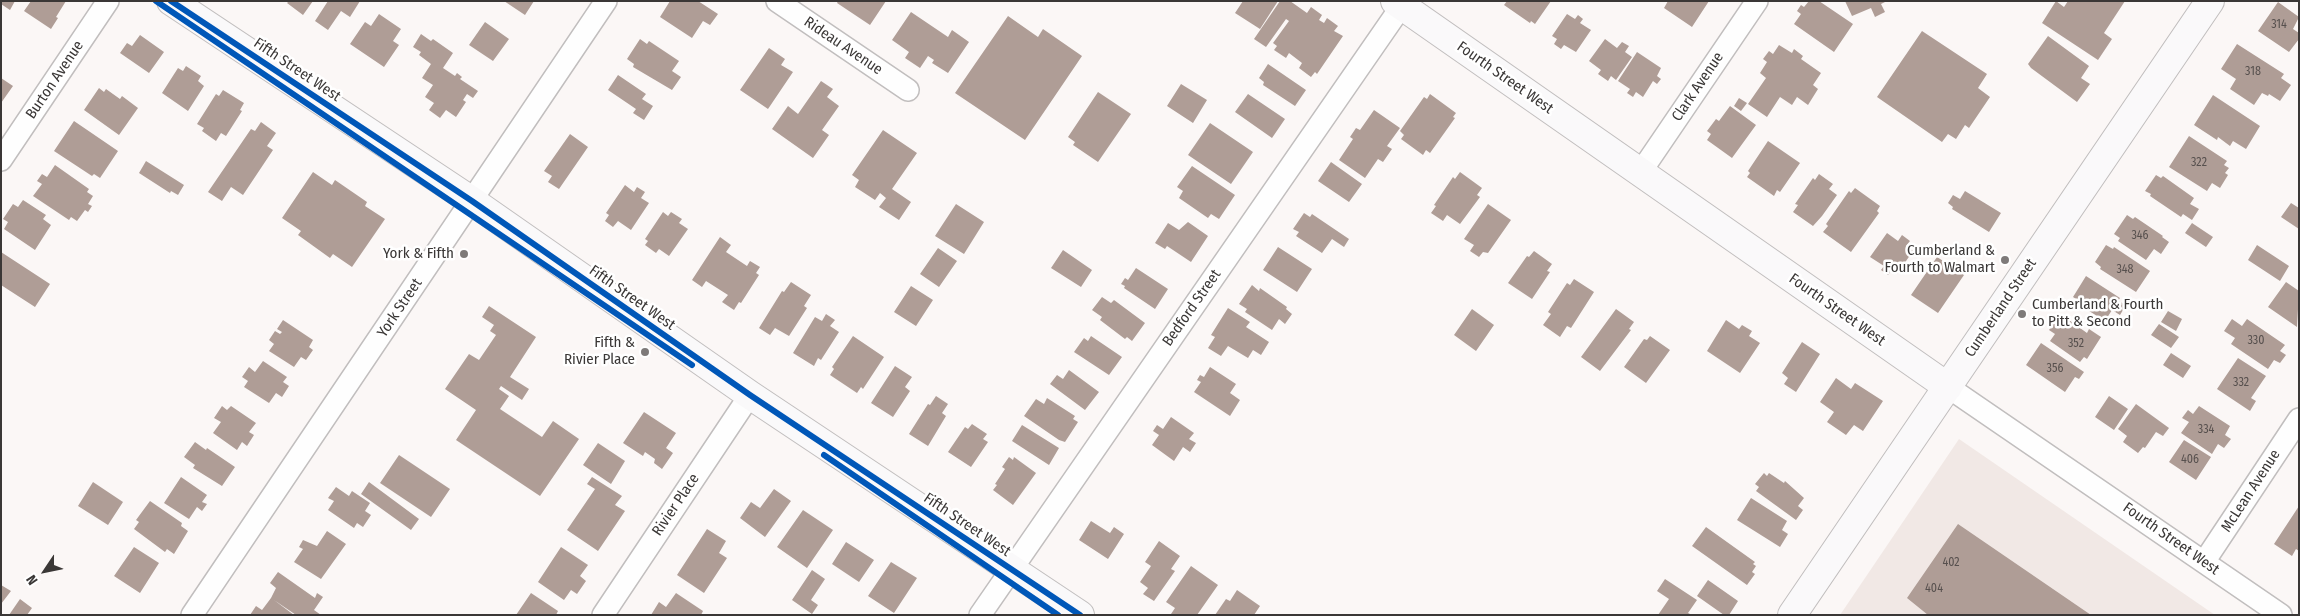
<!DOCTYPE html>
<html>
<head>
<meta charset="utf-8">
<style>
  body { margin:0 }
  #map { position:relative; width:2300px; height:616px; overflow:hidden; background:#fbf7f6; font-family:"Fira Sans Condensed",sans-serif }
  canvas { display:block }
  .frame { position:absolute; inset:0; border:2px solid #3a3736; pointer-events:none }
  .north { position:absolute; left:20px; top:546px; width:50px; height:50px; -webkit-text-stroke:4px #fff; paint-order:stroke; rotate:236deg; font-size:14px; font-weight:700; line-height:20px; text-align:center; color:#3a3736 }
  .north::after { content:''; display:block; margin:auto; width:18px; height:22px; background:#3a3736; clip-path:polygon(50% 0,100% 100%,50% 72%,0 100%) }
</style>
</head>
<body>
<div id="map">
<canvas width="2300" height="616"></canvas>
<div class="frame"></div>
<div class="north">N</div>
</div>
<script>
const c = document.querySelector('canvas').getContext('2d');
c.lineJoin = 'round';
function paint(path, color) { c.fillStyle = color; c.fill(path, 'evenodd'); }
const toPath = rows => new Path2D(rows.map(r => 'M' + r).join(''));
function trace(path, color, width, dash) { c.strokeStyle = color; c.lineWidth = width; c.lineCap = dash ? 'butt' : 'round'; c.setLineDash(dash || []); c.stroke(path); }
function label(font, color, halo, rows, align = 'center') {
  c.font = font + ' "Fira Sans Condensed",sans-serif'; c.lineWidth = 5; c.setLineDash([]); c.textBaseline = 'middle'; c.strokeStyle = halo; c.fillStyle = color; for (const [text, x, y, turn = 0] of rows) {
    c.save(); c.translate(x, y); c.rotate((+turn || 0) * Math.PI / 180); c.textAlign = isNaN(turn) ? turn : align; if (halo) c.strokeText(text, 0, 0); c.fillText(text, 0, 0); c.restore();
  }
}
paint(toPath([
  [1959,439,2215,615,1840,615]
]), '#f1e8e5');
paint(toPath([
  [1,1,15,1,10,10,1,4],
  [31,1,66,1,56,17,58,18,51,29,24,11],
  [289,1,313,1,303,15,287,3],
  [328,1,360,1,350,17,341,11,328,30,315,21],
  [504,1,534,1,525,15],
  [670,1,698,1,718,14,710,25,703,21,692,38,660,17],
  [838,1,886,1,870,25,837,3],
  [1243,1,1278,1,1260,29,1235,13],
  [1280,1,1290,1,1307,13,1311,7,1322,15,1319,20,1324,23,1327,18,1338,26,1334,31,1343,36,1317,74,1315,72,1311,77,1299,68,1302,63,1289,53,1286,58,1274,50,1277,46,1273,43,1289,21,1286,19,1266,47,1254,39],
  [1507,1,1551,1,1535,24,1531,21,1530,23,1504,5],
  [1668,1,1709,1,1692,27,1664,8],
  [1809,1,1819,1,1853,24,1834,52,1794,24,1801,14,1797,11,1801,5,1804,7],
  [1845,1,1887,1,1881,4,1885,12,1875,17,1871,8,1852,16],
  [2056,1,2064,7,2068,1,2125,1,2104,33,2112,39,2098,60,2042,23],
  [2278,2,2299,17,2293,29,2299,33,2299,39,2289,52,2258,31],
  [911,12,948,37,952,30,969,42,948,73,932,63,934,60,928,56,920,68,905,58,909,52,892,40],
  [379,14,401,29,393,41,399,45,384,67,350,44,365,22,371,26],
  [1567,14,1575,19,1578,15,1583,19,1580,23,1591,30,1576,52,1564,45,1561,49,1554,44,1557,39,1552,36],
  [1008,16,1038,37,1043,29,1082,56,1025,140,955,93],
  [485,22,509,39,493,61,469,45],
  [1922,31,1987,74,1978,88,1990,97,1969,128,1965,125,1956,139,1948,134,1942,142,1877,97],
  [421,34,431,41,433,39,453,53,443,68,455,76,457,73,462,77,460,79,478,91,473,98,467,94,463,100,466,102,456,117,446,110,440,118,429,110,434,103,425,97,433,85,422,78,431,64,419,55,421,52,413,47],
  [140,35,164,52,149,73,120,53,127,43,132,46],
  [2048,36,2089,66,2081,78,2090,84,2077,102,2031,68,2028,64],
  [640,39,647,44,649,41,679,61,672,71,681,77,672,90,633,67,634,64,627,59],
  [1605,39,1617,48,1622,42,1629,46,1625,52,1632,57,1616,80,1611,76,1608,81,1598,74,1601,70,1589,61],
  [2237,44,2284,74,2281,78,2291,85,2280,101,2269,94,2268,96,2262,93,2254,105,2230,89,2236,79,2221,69],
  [1779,45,1792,53,1794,49,1803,56,1801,59,1821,73,1813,85,1818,89,1808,105,1797,97,1792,105,1780,97,1767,117,1748,104,1766,78,1760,73,1767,62,1763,59,1769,51,1773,54],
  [769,48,785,59,781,65,793,72,768,109,740,90],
  [1637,52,1661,68,1657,76,1661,79,1657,84,1653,81,1643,97,1636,92,1633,97,1627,93,1630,89,1618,81],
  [1268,64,1306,90,1295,106,1263,85,1264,82,1259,78],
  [186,66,201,76,198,81,204,86,188,111,162,93,178,68,183,71],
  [618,75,646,94,642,99,653,106,644,120,633,113,636,109,608,90],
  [1,78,13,86,1,103],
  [821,81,833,89,827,97,839,106,822,130,829,135,813,158,772,129,788,106,798,114],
  [1181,84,1207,100,1193,123,1167,106],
  [99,88,104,92,106,89,120,99,122,96,138,108,119,135,84,110],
  [223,90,244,103,240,110,242,111,226,136,221,133,216,141,202,131,204,128,197,124,216,94,219,96],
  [1098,92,1131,114,1098,162,1073,145,1075,142,1068,137],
  [1248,94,1285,119,1272,138,1235,112],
  [1430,94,1456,113,1453,117,1455,118,1430,153,1426,150,1423,155,1401,139,1404,135,1400,131,1424,97,1427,99],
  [2213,95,2260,126,2246,149,2233,141,2230,146,2218,137,2217,140,2194,125],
  [1739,98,1747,103,1741,111,1734,106],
  [1730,106,1756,125,1732,158,1707,140,1711,134,1707,131,1716,119,1719,121],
  [1374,110,1400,128,1387,146,1392,149,1383,162,1378,159,1365,178,1339,160,1353,139,1350,137,1356,128,1360,130],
  [74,121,118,151,100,178,94,174,92,176,54,151],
  [261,122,276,133,267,146,273,150,243,195,231,187,222,201,208,192,251,129,255,131],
  [1210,123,1253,152,1231,184,1188,155],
  [883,130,917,153,892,189,911,202,899,220,879,207,886,198,880,193,875,200,855,187,859,180,852,175],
  [570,134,588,147,559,189,548,182,552,176,544,171],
  [2189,136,2227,161,2224,165,2229,168,2225,173,2228,175,2220,188,2212,183,2207,191,2169,167],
  [1768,141,1800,163,1780,192,1777,190,1774,196,1747,177,1750,173,1748,171],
  [146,161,184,185,178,195,171,191,170,193,139,173],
  [1331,162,1362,184,1349,202,1318,181],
  [55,165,89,189,87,192,93,196,88,204,92,206,88,212,85,210,77,221,71,217,69,220,33,196,42,184,37,181,42,174,47,177],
  [1192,166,1235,195,1219,219,1211,214,1208,218,1179,198,1183,191,1177,187],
  [313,172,332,185,335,180,367,202,365,206,385,219,352,267,333,254,330,258,298,235,301,231,282,218],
  [1460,172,1482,188,1477,195,1480,197,1460,224,1447,215,1443,221,1431,213,1436,206,1434,205,1453,177,1455,179],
  [1819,174,1833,184,1829,189,1837,195,1822,216,1813,226,1793,212,1798,205,1795,204,1813,178,1815,180],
  [2156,175,2161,178,2163,176,2194,198,2190,204,2199,209,2192,220,2183,214,2181,217,2150,196,2151,194,2145,191],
  [625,185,634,192,637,187,645,192,641,198,649,203,631,230,618,221,613,227,605,221,609,215,606,213],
  [1855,188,1880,206,1877,211,1879,213,1851,252,1823,232,1828,226,1826,224,1849,191,1851,193],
  [1965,191,2001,213,1989,232,1952,209,1953,207,1948,203,1953,195,1960,199],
  [23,200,46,215,43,219,51,225,35,250,4,229,8,222,3,219,13,204,18,207],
  [2291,203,2299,208,2299,229,2281,217],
  [956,204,984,222,964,254,935,236],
  [1488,204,1511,220,1488,253,1483,252,1479,257,1470,251,1474,245,1464,239],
  [663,212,668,216,671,212,682,219,679,223,688,229,669,256,659,249,656,253,645,245,648,241,645,239],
  [1304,213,1310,217,1312,214,1349,239,1344,247,1332,239,1322,253,1296,236,1299,232,1293,229],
  [2127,215,2133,219,2135,217,2163,236,2162,237,2169,242,2161,254,2154,249,2146,260,2118,241,2120,238,2114,234],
  [1188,222,1208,236,1191,262,1167,246,1165,249,1155,243,1168,223,1179,230],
  [2192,223,2213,237,2206,247,2185,233],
  [1887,233,1898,241,1902,235,1910,241,1906,246,1913,251,1897,274,1892,270,1888,275,1881,270,1884,266,1870,257],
  [720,237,731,245,726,252,747,266,750,261,760,267,756,273,759,275,741,303,739,302,734,310,722,302,728,295,706,281,702,287,692,280],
  [2106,245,2113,249,2114,247,2150,271,2136,292,2100,269,2101,267,2095,262],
  [2257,245,2289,266,2280,281,2248,260],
  [1278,247,1312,269,1297,292,1263,270],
  [938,248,957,261,939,287,920,274],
  [1063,250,1092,270,1081,287,1051,268],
  [1534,251,1552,264,1547,271,1550,272,1532,299,1508,283,1527,256,1529,257],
  [1,252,50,284,35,307,1,285],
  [1937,257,1951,266,1955,260,1964,267,1960,273,1964,275,1938,313,1911,295],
  [1136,268,1168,289,1155,309,1124,288,1125,286,1121,284,1125,278,1128,280],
  [2086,276,2120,298,2118,301,2126,305,2120,315,2112,310,2105,321,2078,304,2079,301,2073,297],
  [1574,279,1594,292,1571,328,1567,326,1560,337,1543,325,1551,314,1548,312,1567,283,1570,285],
  [791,282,811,295,804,306,807,308,789,336,775,328,770,335,759,328,782,291,784,292],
  [2286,282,2299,291,2297,327,2268,307],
  [1252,285,1259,291,1260,288,1287,307,1286,309,1292,314,1285,324,1279,319,1272,330,1245,312,1247,309,1239,304],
  [911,286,933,300,916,326,894,312],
  [1102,297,1111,303,1114,300,1145,323,1132,341,1127,337,1125,339,1100,320,1102,317,1092,310],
  [489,306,536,337,510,377,529,389,522,400,501,386,499,389,509,396,500,409,542,437,553,421,579,439,540,496,456,440,476,410,445,389,469,354,479,360,496,335,490,331,494,325,482,317],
  [1228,308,1250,322,1246,327,1269,342,1261,355,1253,350,1248,358,1228,346,1221,356,1208,348,1215,337,1211,335],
  [1472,309,1494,325,1476,351,1454,335],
  [1616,309,1634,322,1629,329,1631,330,1600,371,1581,357],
  [2168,311,2182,319,2176,331,2161,322],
  [826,314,835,320,830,326,839,332,821,360,818,358,814,366,793,353,815,317,822,321],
  [2066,318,2087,333,2089,329,2101,337,2087,359,2084,357,2080,362,2050,341,2055,334,2049,330,2055,321,2061,325],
  [2232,319,2242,326,2247,319,2285,345,2280,351,2286,355,2280,363,2274,360,2268,369,2231,344,2235,338,2224,331],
  [283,320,313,340,309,347,313,350,306,360,301,357,294,367,269,351,274,344,269,340,275,331,280,334,282,332,277,329],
  [1726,320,1739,329,1742,325,1752,331,1749,336,1760,343,1740,373,1707,351],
  [2159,324,2179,337,2171,348,2151,335],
  [853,336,884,357,863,389,861,387,857,393,830,375,834,369,832,367],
  [1091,336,1122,357,1109,375,1074,352,1084,338,1088,341],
  [1650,336,1670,350,1646,383,1624,367,1644,339,1647,340],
  [1802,342,1820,354,1796,392,1784,384,1788,378,1782,373],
  [2041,343,2084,372,2079,379,2075,377,2065,392,2026,365],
  [2171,353,2191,366,2183,378,2163,365],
  [2238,358,2266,376,2251,398,2256,401,2250,411,2217,389],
  [263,361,287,377,283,382,289,386,282,397,276,393,269,403,244,387,248,381,242,377,249,367,255,372],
  [895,366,912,377,905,387,910,391,893,417,871,403],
  [1210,367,1236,384,1230,393,1240,400,1230,416,1194,392,1201,382,1197,380,1200,375,1204,377],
  [1069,370,1099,392,1085,410,1050,384,1057,375,1063,379],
  [1836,378,1851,389,1855,383,1883,401,1863,431,1854,425,1846,435,1827,422,1834,412,1820,402],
  [936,396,948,404,942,413,946,416,928,446,909,434,928,404,930,405],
  [2109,396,2128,409,2114,430,2095,417],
  [1047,398,1075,416,1073,419,1078,422,1065,442,1059,440,1024,416,1036,399,1044,404],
  [2136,404,2169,428,2163,436,2156,432,2145,448,2143,447,2138,453,2123,442,2127,436,2118,429],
  [222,406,227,410,231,406,256,423,249,432,254,435,247,446,242,442,237,450,213,433,221,422,214,418],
  [2199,406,2230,426,2225,435,2231,439,2224,448,2218,444,2212,454,2181,433,2189,422,2182,418,2188,410,2193,414],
  [644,412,676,433,666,448,673,453,662,469,654,463,655,459,645,452,643,456,623,443],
  [1171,417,1194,433,1189,439,1196,443,1190,452,1183,447,1174,461,1152,445,1159,435,1153,431,1157,425,1163,429],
  [972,424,987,434,983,439,988,442,971,467,948,452,965,427,968,429],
  [1022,425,1059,448,1049,465,1012,441],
  [2184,440,2211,457,2196,480,2169,462],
  [195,442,206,450,207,448,235,467,222,486,193,468,195,465,184,457],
  [598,443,625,461,611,484,583,465],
  [399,455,450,489,431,517,380,483],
  [1009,457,1013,460,1014,457,1036,473,1013,505,993,490,997,485,995,484,1005,469,1002,467],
  [1764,473,1767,476,1769,473,1784,483,1785,481,1804,498,1798,506,1803,510,1796,520,1756,491,1759,487,1755,484],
  [181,477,207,495,202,502,207,504,202,511,197,507,189,519,164,503],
  [592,477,622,496,615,505,625,511,598,551,567,530,595,489,587,484],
  [93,482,123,502,108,525,78,506],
  [369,482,419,519,411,530,361,494],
  [336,487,349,496,352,491,370,503,365,511,371,515,363,527,357,523,354,528,328,510,334,501,328,498],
  [774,489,791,501,765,537,740,518,751,502,760,508],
  [1751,498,1787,521,1782,530,1788,534,1780,547,1737,520],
  [150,501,182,523,181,526,188,531,174,554,167,549,165,552,134,529,139,522,136,520],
  [2299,506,2299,551,2296,549,2292,556,2274,544],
  [803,510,833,530,807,568,777,547],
  [1091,521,1110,533,1114,527,1124,534,1108,559,1079,540],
  [1958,524,2091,615,1928,615,1907,598],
  [1706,527,1755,562,1753,564,1756,566,1752,572,1755,574,1747,585,1692,546],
  [707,529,726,541,719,553,727,558,704,593,677,575],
  [327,531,346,544,321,579,294,562,303,549,299,547,303,540,317,546],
  [1159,541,1180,556,1171,569,1175,571,1154,601,1143,594,1148,588,1140,582,1151,566,1145,562],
  [846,542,874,560,859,582,832,564],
  [134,547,159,563,140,593,114,576],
  [561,547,588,565,580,576,586,581,577,594,571,590,564,600,538,582],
  [891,562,917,578,894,613,868,596],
  [1191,566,1218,585,1197,615,1173,615,1171,614,1175,608,1166,602],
  [812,570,825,579,811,600,818,605,812,614,792,600],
  [278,572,315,598,317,593,323,597,314,610,321,615,296,615,274,600,294,615,250,615,256,606,262,610,271,598,276,588,270,583],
  [1665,579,1697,600,1688,613,1692,615,1658,615,1669,599,1657,591],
  [1708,580,1738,601,1729,615,1724,615,1697,596],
  [1,585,11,591,1,604],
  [1237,590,1260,606,1254,615,1215,615,1226,599,1230,601],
  [531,593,558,611,556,615,516,615],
  [676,593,703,611,701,615,651,615,659,602,666,607],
  [20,599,32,608,27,615,9,615]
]), '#af9d96');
const street = toPath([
  [777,1,908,90],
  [1,160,108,1],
  [1640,173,1757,1],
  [1948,387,2281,615],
  [2204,562,2299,419],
  [192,615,606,1],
  [603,615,750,395],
  [980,615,1405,1]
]);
const secondary = toPath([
  [171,1,472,201,750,395,1080,615],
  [1395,1,1948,387],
  [1792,615,2210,1]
]);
trace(street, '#c1bebe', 24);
trace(secondary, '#c1bebe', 30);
trace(street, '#fefefe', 21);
trace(secondary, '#faf9fa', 28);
trace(toPath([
  [156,1,692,365],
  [171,1,472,201,750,395,1080,615],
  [824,455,1058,615]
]), '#0057b8', 6);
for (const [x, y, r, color] of [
  [464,254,5,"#7e7a79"],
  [2005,260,5,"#7e7a79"],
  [2022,314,5,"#7e7a79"],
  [645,352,5,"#7e7a79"]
]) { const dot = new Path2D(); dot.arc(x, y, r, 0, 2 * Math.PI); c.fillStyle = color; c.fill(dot); trace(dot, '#fff', 2); }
label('12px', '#57504e', null, [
  ["314",2279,25],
  ["318",2253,72],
  ["322",2199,163],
  ["346",2140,236],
  ["348",2125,270],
  ["330",2256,341],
  ["352",2076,344],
  ["356",2055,369],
  ["332",2241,383],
  ["334",2206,430],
  ["406",2190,460],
  ["402",1951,563],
  ["404",1934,589]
]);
label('15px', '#3a3736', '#fff', [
  ["Rideau Avenue",843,46,34],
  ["Fifth Street West",297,70,34],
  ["Fourth Street West",1505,78,35],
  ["Burton Avenue",55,80,-56],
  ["Clark Avenue",1698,87,-56],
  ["Fifth Street West",632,298,35],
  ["York Street",400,308,-56],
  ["Bedford Street",1192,308,-55],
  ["Cumberland Street",2001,308,-56],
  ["Fourth Street West",1837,310,35],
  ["McLean Avenue",2251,491,-57],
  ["Rivier Place",676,505,-56],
  ["Fifth Street West",967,525,34],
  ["Fourth Street West",2171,539,35]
]);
label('15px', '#3a3736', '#fff', [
  ["Cumberland &",1995,251],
  ["Fourth to Walmart",1995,268],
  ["York & Fifth",454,254],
  ["Cumberland & Fourth",2032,305,"left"],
  ["to Pitt & Second",2032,322,"left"],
  ["Fifth &",635,343],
  ["Rivier Place",635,360]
], 'right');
</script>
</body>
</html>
